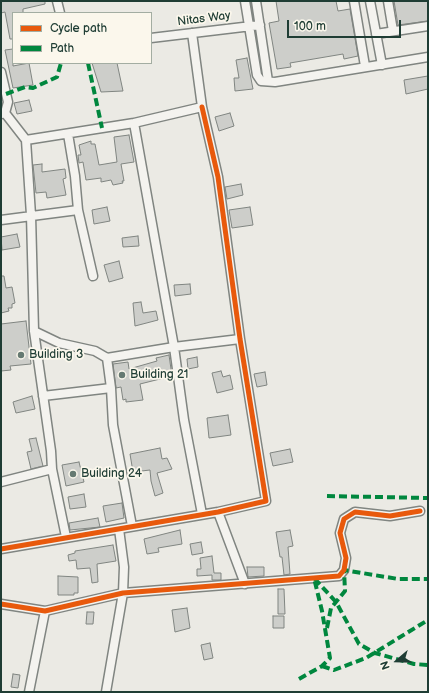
<!DOCTYPE html>
<html>
<head>
<meta charset="utf-8">
<style>
  body { margin:0 }
  #map { position:relative; width:429px; height:693px; overflow:hidden; background:#ebeae4; font-family:"Balsamiq Sans",sans-serif }
  canvas { display:block }
  .frame { position:absolute; inset:0; border:2px solid #1f3d34; pointer-events:none }
  .legend { position:absolute; left:12px; top:12px; width:140px; height:52px; box-sizing:border-box; background:#fbf7ec; border:1px solid #a3ada2; margin:0; padding:5px 7px; list-style:none; font-size:12px; color:#1f3d34 }
  .legend li { display:flex; align-items:center; gap:8px; height:20px }
  .legend b { width:20px; border:1px solid #a3ada2 }
  .north { position:absolute; left:377px; top:641px; width:40px; height:40px; -webkit-text-stroke:3px #fbf7ec; paint-order:stroke; rotate:250deg; font-size:11px; font-weight:700; line-height:16px; text-align:center; color:#1f3d34 }
  .north::after { content:''; display:block; margin:auto; width:14px; height:18px; background:#1f3d34; clip-path:polygon(50% 0,100% 100%,50% 72%,0 100%) }
  .scale { position:absolute; left:287px; top:20px; width:114px; height:18px; box-sizing:border-box; border:2px solid #1f3d34; border-top:0; padding-left:5px; font-size:12px; line-height:14px; white-space:nowrap; color:#1f3d34; -webkit-text-stroke:3px #fbf7ec; paint-order:stroke }
</style>
</head>
<body>
<div id="map">
<canvas width="429" height="693"></canvas>
<div class="frame"></div>
<ul class="legend">
<li><b style="height:5px;background:#e8590c"></b>Cycle path</li>
<li><b style="height:5px;background:#00873e"></b>Path</li>
</ul>
<div class="north">N</div>
<div class="scale">100 m</div>
</div>
<script>
const c = document.querySelector('canvas').getContext('2d');
c.lineJoin = 'round';
function paint(path, color) { c.fillStyle = color; c.fill(path, 'evenodd'); }
const toPath = rows => new Path2D(rows.map(r => 'M' + r).join(''));
function trace(path, color, width, dash) { c.strokeStyle = color; c.lineWidth = width; c.lineCap = dash ? 'butt' : 'round'; c.setLineDash(dash || []); c.stroke(path); }
function label(font, color, halo, rows, align = 'center') {
  c.font = font + ' "Balsamiq Sans",sans-serif'; c.lineWidth = 3.5; c.setLineDash([]); c.textBaseline = 'middle'; c.strokeStyle = halo; c.fillStyle = color; for (const [text, x, y, turn = 0] of rows) {
    c.save(); c.translate(x, y); c.rotate((+turn || 0) * Math.PI / 180); c.textAlign = isNaN(turn) ? turn : align; if (halo) c.strokeText(text, 0, 0); c.fillText(text, 0, 0); c.restore();
  }
}
const building = toPath([
  [1,1,45,1,45,4,23,9,23,13,13,13,13,39,10,39,5,12,1,13,1,1],
  [276,1,336,1,338,11,350,9,358,56,344,59,343,54,290,63,291,67,277,69,269,23,279,21,276,1],
  [394,1,428,1,428,21,398,25,394,1],
  [13,49,13,66,29,63,33,85,13,88,5,50,13,49],
  [247,58,253,89,235,91,234,78,239,78,236,60,247,58],
  [92,63,117,63,123,91,101,92,92,63],
  [428,76,428,89,406,94,404,80,428,76],
  [29,100,32,111,17,114,14,103,29,100],
  [230,113,234,126,219,131,215,117,230,113],
  [129,135,134,162,121,164,124,181,122,181,123,183,113,185,111,180,101,182,101,178,86,180,83,162,79,163,78,155,81,155,79,145,91,141,91,144,95,144,99,165,117,162,114,137,129,135],
  [42,164,42,172,65,169,66,178,63,179,66,195,47,198,46,192,36,193,33,165,42,164],
  [241,184,243,195,227,199,225,187,241,184],
  [107,207,110,221,94,224,92,210,107,207],
  [250,207,253,225,232,228,229,210,250,207],
  [17,234,20,247,2,250,1,237,17,234],
  [138,236,139,246,123,247,122,238,138,236],
  [119,261,123,278,109,282,104,265,119,261],
  [1,276,4,276,6,288,12,287,15,303,12,304,12,308,8,308,9,311,1,313,1,276],
  [190,284,191,294,175,296,174,285,190,284],
  [141,302,143,313,156,311,158,320,135,326,133,303,141,302],
  [26,321,31,364,10,366,11,370,1,371,1,324,26,321],
  [169,355,172,376,140,384,143,400,126,402,126,399,123,400,121,387,116,388,113,364,128,362,129,369,157,361,156,358,169,355],
  [197,357,198,367,188,369,187,359,197,357],
  [221,371,223,377,230,375,233,389,217,393,212,373,221,371],
  [265,372,267,385,257,387,254,374,265,372],
  [32,396,35,409,16,413,13,402,32,396],
  [228,415,231,435,209,438,207,418,228,415],
  [36,438,43,466,31,469,27,452,32,451,29,439,36,438],
  [160,448,162,459,167,458,172,469,157,473,163,493,155,496,151,481,150,470,133,472,130,454,160,448],
  [290,449,293,462,273,466,270,453,290,449],
  [79,462,84,482,66,486,62,465,79,462],
  [84,494,86,507,70,509,68,497,84,494],
  [122,503,124,518,106,522,103,506,122,503],
  [98,518,100,527,70,530,69,523,98,518],
  [180,530,182,544,158,548,159,552,147,554,144,539,180,530],
  [290,530,293,546,288,547,290,574,284,575,282,557,280,557,276,532,290,530],
  [201,542,203,553,192,555,190,544,201,542],
  [113,545,116,561,97,564,98,582,92,583,90,568,77,569,76,560,69,561,68,555,75,553,75,551,113,545],
  [212,556,214,573,221,573,221,580,212,580,212,575,197,576,197,569,201,569,200,558,212,556],
  [247,567,264,567,264,576,248,577,247,567],
  [58,576,78,577,78,593,74,593,74,595,58,595,58,576],
  [278,589,284,589,285,614,278,614,278,589],
  [187,608,190,628,175,632,172,610,187,608],
  [87,612,94,612,93,624,86,624,87,612],
  [273,616,284,616,284,628,273,628,273,616],
  [210,643,213,658,204,660,201,645,210,643],
  [13,674,20,675,18,688,11,687,13,674]
]);
paint(building, '#cdceca');
trace(building, '#808581', 1);
const minor = toPath([
  [57,1,60,13],
  [245,1,257,75,261,81,275,82,428,57],
  [256,1,268,81],
  [354,1,365,66],
  [370,1,382,65],
  [388,1,393,31],
  [376,34,428,26],
  [151,38,260,25],
  [1,72,8,102,5,113,1,114],
  [5,113,26,140,134,123,202,107,192,33],
  [134,123,174,347,184,420,202,514],
  [68,134,75,176,78,210,93,276],
  [26,140,31,215,34,331,51,451,52,469,66,537],
  [1,220,78,210],
  [34,331,59,343,95,351,107,358],
  [43,396,111,388],
  [1,482,52,469],
  [218,512,245,584],
  [132,526,113,425,111,388,107,358,174,347,240,339],
  [1,549,218,512,266,501,240,339,218,177,202,107],
  [1,604,45,611,123,593,339,576,344,570,346,558,340,533,344,519,355,512,390,516,420,511],
  [29,692,45,611],
  [106,692,123,593,124,567,119,529]
]);
trace(minor, '#808581', 11);
trace(minor, '#f4f3ef', 8);
trace(toPath([
  [88,63,102,128],
  [6,94,25,87,33,88,57,77,61,63],
  [327,496,428,498],
  [327,628,331,608,345,591,344,570,398,579,428,579],
  [322,666,334,670,366,658,428,620],
  [299,679,322,666,330,658,322,611,314,578,336,602,359,644,375,653,414,664,428,665]
]), '#00873e', 4, [8, 4]);
trace(toPath([
  [1,549,218,512,266,501,240,339,218,177,202,107],
  [1,604,45,611,123,593,339,576,344,570,346,558,340,533,344,519,355,512,390,516,420,511]
]), '#e8590c', 5);
for (const [x, y, r, color] of [
  [21,355,4,"#667a72"],
  [122,375,4,"#667a72"],
  [73,474,4,"#667a72"]
]) { const dot = new Path2D(); dot.arc(x, y, r, 0, 2 * Math.PI); c.fillStyle = color; c.fill(dot); trace(dot, '#fbf7ec', 1.5); }
label('12px', '#1f3d34', '#fbf7ec', [
  ["Nitas Way",204,19,-7]
]);
label('12px', '#1f3d34', '#fbf7ec', [
  ["Building 3",29,355],
  ["Building 21",130,375],
  ["Building 24",81,474]
], 'left');
</script>
</body>
</html>
